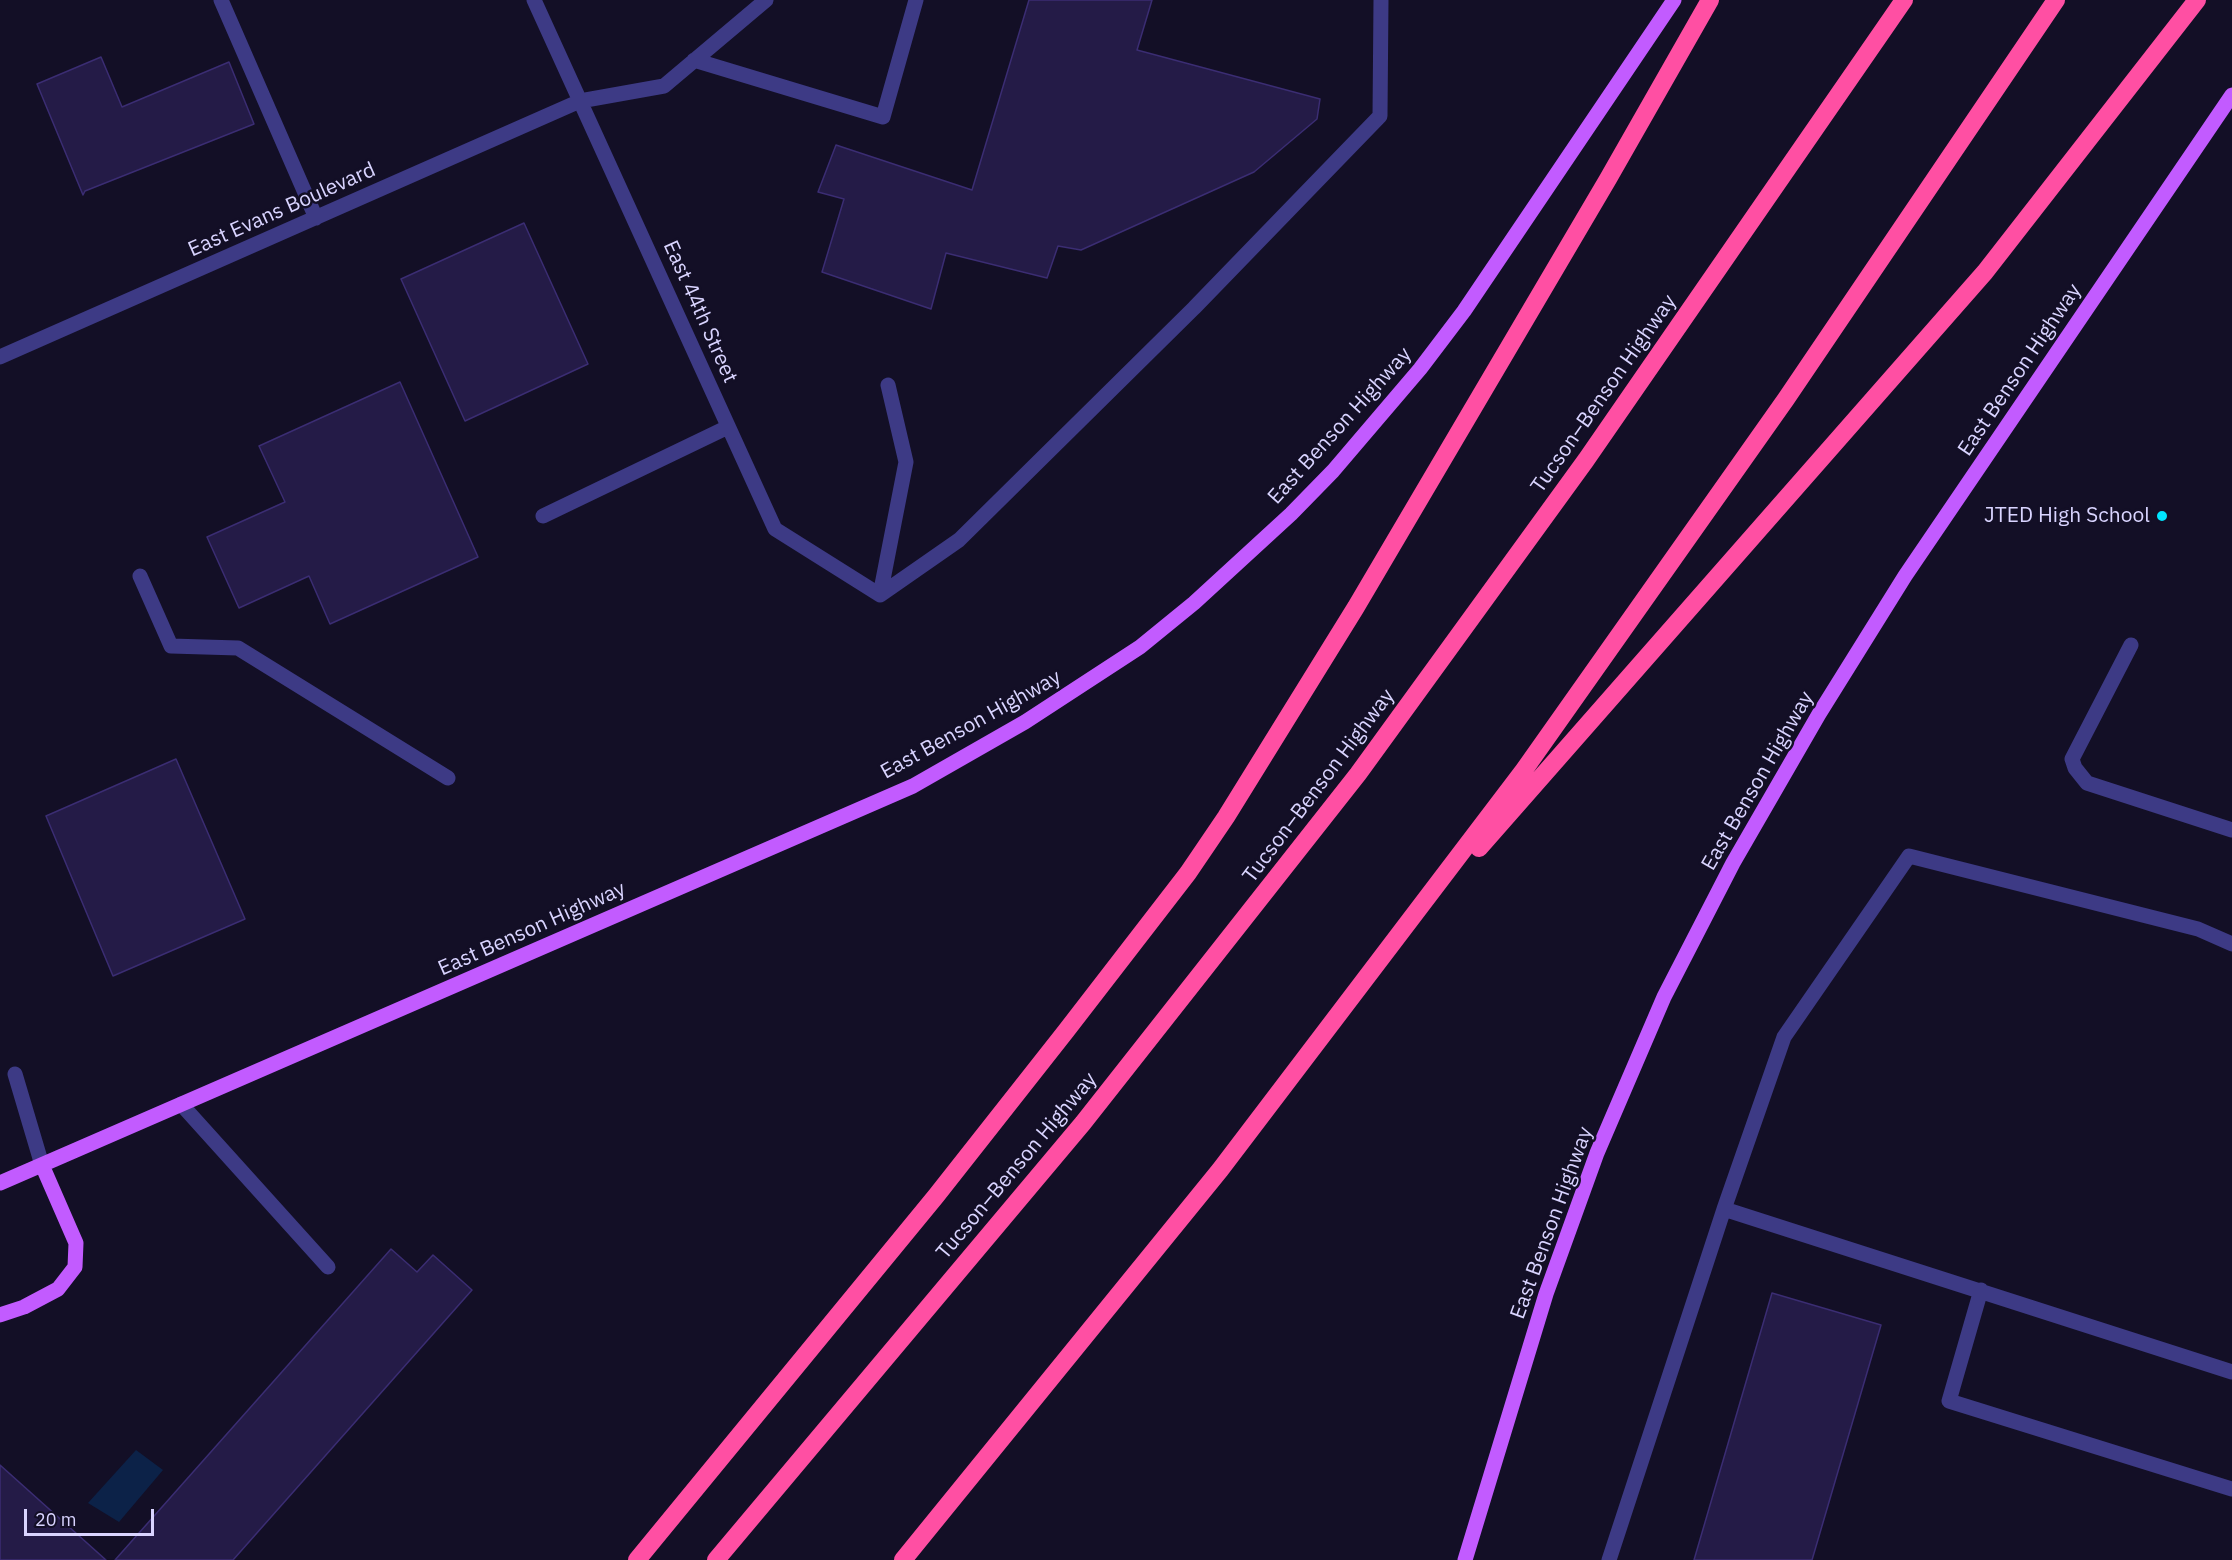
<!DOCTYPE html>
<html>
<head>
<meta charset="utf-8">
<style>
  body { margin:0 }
  #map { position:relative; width:2232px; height:1560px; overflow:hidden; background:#130f26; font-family:"IBM Plex Sans",sans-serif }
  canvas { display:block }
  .scale { position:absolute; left:24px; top:1509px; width:130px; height:27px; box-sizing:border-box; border:3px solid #d9d4ff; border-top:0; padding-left:8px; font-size:18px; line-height:21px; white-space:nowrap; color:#d9d4ff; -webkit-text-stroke:4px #130f26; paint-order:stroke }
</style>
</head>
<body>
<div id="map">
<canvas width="2232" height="1560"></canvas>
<div class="scale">20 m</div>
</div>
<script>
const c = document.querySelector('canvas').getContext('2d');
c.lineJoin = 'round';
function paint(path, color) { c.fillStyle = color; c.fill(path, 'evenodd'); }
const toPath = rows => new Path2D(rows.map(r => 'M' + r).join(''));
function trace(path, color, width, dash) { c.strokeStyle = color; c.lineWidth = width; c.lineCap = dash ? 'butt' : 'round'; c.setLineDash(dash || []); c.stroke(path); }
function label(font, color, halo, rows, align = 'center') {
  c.font = font + ' "IBM Plex Sans",sans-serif'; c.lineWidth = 5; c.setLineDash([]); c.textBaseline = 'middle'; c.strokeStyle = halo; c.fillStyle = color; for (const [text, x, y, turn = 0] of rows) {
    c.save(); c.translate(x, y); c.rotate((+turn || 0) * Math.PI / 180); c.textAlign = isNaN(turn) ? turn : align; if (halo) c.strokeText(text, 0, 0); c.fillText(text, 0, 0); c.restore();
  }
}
paint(toPath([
  [136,1450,163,1470,119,1522,88,1503]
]), '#0c2248');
const building = toPath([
  [1029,0,1152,0,1137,50,1320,99,1317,119,1254,172,1081,250,1058,246,1047,278,946,253,931,309,822,272,844,199,818,192,836,145,972,190,1029,0],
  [101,57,122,107,229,62,254,124,85,191,83,195,37,84,101,57],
  [524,223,588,364,465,421,401,279,524,223],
  [400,382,478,557,330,624,309,576,239,608,207,537,285,502,259,446,400,382],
  [176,759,245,919,113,976,46,816,176,759],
  [391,1249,417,1272,433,1255,472,1290,233,1560,115,1560,391,1249],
  [1772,1293,1881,1325,1812,1560,1694,1560,1772,1293],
  [0,1465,106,1560,0,1560,0,1465]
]);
paint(building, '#241b47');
trace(building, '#3b2d73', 1.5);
trace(toPath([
  [221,0,316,218],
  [534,0,775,529,880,595],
  [694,60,883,117,916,0],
  [0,357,580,101,664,86,766,0],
  [543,516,728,427],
  [140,576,171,646,238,648,448,778],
  [880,595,959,540,1194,308,1380,116,1381,0],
  [880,595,906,462,888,385],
  [2131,645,2072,759,2075,768,2087,783,2232,830],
  [15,1074,42,1165],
  [181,1104,328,1267],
  [1724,1209,1784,1037,1909,856,2198,929,2232,944],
  [1981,1290,1949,1401,2232,1489],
  [1609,1560,1724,1209,2232,1372]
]), '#3d3a85', 15);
trace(toPath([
  [0,1183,913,786,1025,722,1140,647,1194,603,1291,514,1333,471,1420,369,1464,311,1674,0],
  [0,1315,24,1307,58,1289,75,1267,76,1243,42,1165],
  [1465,1560,1546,1294,1597,1153,1664,997,1733,863,1819,714,1905,576,2232,95]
]), '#c25bff', 15);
trace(toPath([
  [1479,848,1985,272,2197,0],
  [637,1560,936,1196,1066,1031,1188,873,1226,817,1356,607,1608,179,1710,0],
  [716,1560,1083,1123,1358,774,1586,460,1904,0],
  [903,1560,1220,1170,1524,770,1786,399,2056,0]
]), '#ff4fa3', 18);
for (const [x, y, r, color] of [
  [2162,516,6,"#00e5ff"]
]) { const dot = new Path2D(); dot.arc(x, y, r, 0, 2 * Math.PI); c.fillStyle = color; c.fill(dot); trace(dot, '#130f26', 2); }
label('21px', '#d9d4ff', '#130f26', [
  ["East Evans Boulevard",282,210,-24],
  ["East 44th Street",700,312,66],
  ["East Benson Highway",2020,370,-56],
  ["Tucson–Benson Highway",1604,394,-55],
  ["East Benson Highway",1340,426,-48],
  ["East Benson Highway",971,725,-29],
  ["East Benson Highway",1758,781,-60],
  ["Tucson–Benson Highway",1319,786,-53],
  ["East Benson Highway",532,929,-24],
  ["Tucson–Benson Highway",1017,1166,-50],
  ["East Benson Highway",1552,1223,-70]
]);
label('21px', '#d9d4ff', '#130f26', [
  ["JTED High School",2150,516]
], 'right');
</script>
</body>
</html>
